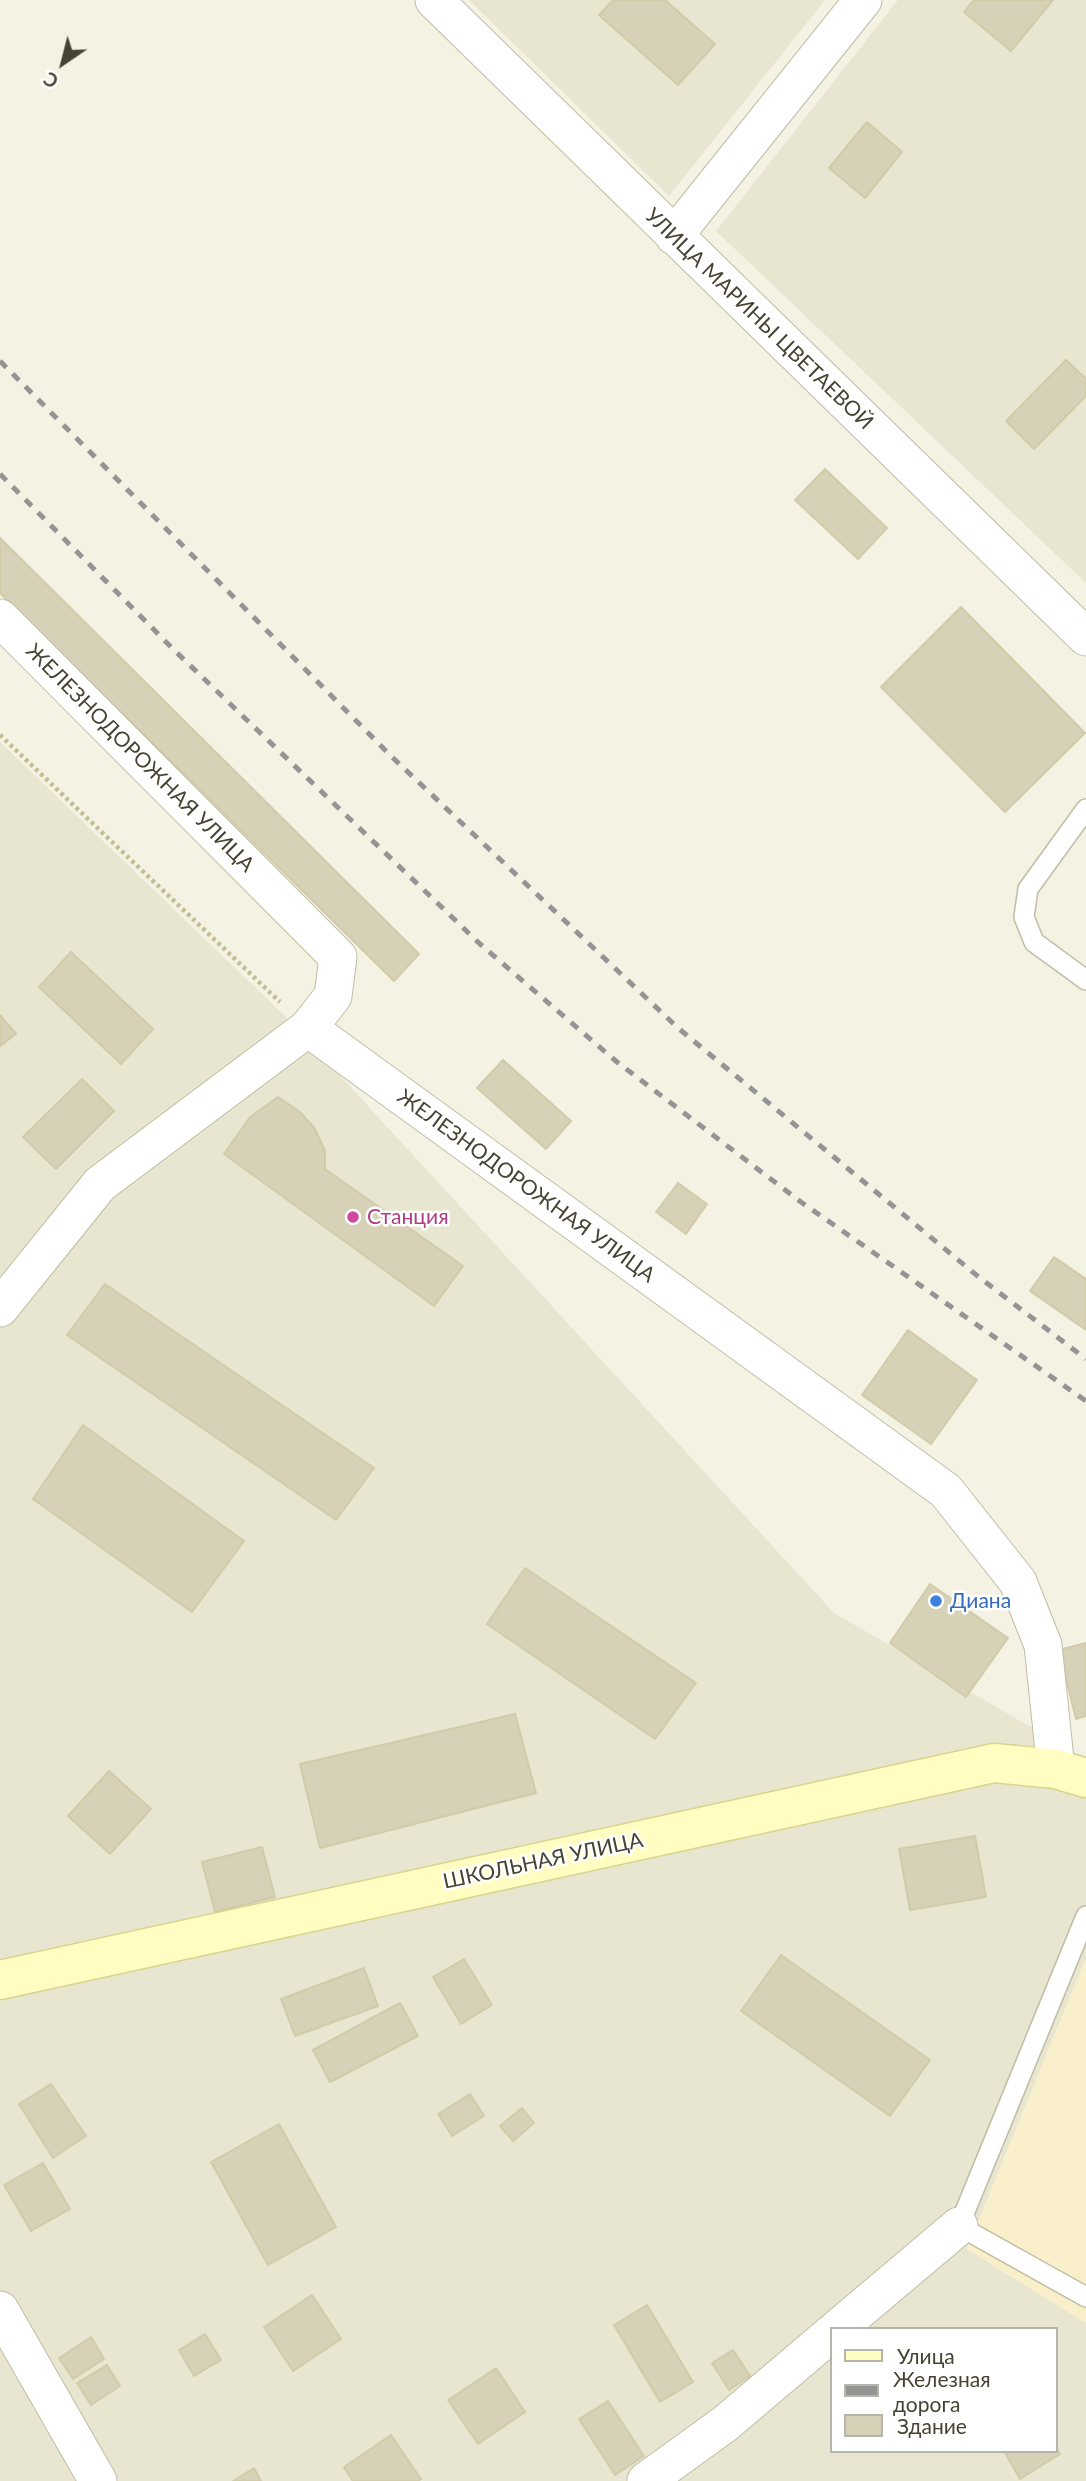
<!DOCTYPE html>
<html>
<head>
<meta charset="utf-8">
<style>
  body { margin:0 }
  #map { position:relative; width:1086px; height:2481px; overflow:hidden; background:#f4f2e3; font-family:Lato,sans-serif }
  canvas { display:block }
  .legend { position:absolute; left:830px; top:2327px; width:228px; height:126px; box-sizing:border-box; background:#fff; border:2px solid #b5b4ad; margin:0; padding:9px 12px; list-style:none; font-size:21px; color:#464332 }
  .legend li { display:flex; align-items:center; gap:14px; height:35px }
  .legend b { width:35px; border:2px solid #b5b4ad }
  .north { position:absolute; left:28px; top:28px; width:70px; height:70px; -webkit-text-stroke:5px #fff; paint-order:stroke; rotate:215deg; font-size:19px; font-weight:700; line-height:28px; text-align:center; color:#464332 }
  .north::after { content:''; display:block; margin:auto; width:24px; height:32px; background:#464332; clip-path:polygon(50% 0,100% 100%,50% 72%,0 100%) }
</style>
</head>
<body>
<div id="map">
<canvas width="1086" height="2481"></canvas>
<ul class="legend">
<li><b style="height:9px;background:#fffdc2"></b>Улица</li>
<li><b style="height:9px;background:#949494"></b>Железная дорога</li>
<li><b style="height:19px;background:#d6d1b7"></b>Здание</li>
</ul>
<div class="north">С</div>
</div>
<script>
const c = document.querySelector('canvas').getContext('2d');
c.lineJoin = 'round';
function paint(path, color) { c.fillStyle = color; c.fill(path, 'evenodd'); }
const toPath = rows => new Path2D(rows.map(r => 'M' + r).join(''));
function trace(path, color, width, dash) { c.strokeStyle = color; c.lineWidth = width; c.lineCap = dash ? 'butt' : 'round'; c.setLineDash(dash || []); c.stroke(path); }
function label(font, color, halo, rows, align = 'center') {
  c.font = font + ' Lato,sans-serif'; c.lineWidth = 5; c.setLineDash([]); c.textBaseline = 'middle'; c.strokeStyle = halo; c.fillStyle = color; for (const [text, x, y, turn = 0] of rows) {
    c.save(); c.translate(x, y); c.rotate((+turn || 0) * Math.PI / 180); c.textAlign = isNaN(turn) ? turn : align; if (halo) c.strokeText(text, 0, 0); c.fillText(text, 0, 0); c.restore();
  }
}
paint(toPath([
  [469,0,825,0,669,196],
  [898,0,1086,0,1086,583,716,231],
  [0,742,288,1019,834,1613,1086,1759,1086,1958,967,2249,1086,2323,1086,2481,0,2481],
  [832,2329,1056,2329,1056,2451,832,2451]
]), '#e8e6d0');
paint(toPath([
  [1086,1958,1086,2323,967,2249]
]), '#f9efcb');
const building = toPath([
  [613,0,665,0,715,44,678,85,599,15,613,0],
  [974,0,1053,0,1011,51,964,12,974,0],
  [867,122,902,152,865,198,829,168,867,122],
  [1066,360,1086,379,1086,396,1034,449,1006,421,1066,360],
  [825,469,887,528,858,559,795,500,825,469],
  [0,538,419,954,394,981,0,593,0,538],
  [961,607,1085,733,1005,812,881,687,961,607],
  [71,952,153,1029,121,1064,39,987,71,952],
  [0,1015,16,1034,0,1046,0,1015],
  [503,1060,571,1121,546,1149,477,1088,503,1060],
  [82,1079,114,1111,56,1169,23,1137,82,1079],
  [278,1097,300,1112,315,1129,325,1151,325,1169,463,1266,434,1306,224,1154,250,1117,278,1097],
  [678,1183,707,1204,686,1234,656,1212,678,1183],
  [1054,1257,1086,1279,1086,1330,1030,1291,1054,1257],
  [105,1284,374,1468,336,1520,67,1335,105,1284],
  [908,1330,977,1380,931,1444,862,1395,908,1330],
  [83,1425,244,1541,192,1612,33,1499,83,1425],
  [525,1568,696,1683,655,1739,487,1624,525,1568],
  [930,1584,1008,1638,966,1697,890,1643,930,1584],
  [1086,1643,1086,1716,1076,1719,1059,1650,1086,1643],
  [515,1714,536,1793,320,1848,300,1764,515,1714],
  [109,1771,151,1809,110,1854,68,1816,109,1771],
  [975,1836,986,1897,910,1910,899,1849,975,1836],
  [262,1847,275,1897,215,1912,202,1862,262,1847],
  [781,1955,930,2060,890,2116,741,2011,781,1955],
  [464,1959,492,2005,461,2024,433,1977,464,1959],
  [364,1968,378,2006,295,2036,281,1999,364,1968],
  [400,2003,418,2036,330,2082,313,2050,400,2003],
  [51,2084,86,2136,53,2158,19,2104,51,2084],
  [470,2094,484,2116,452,2136,438,2114,470,2094],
  [522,2108,534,2123,513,2141,500,2126,522,2108],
  [279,2124,336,2227,268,2265,211,2162,279,2124],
  [43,2163,70,2209,31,2231,4,2185,43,2163],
  [312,2295,341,2339,293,2371,264,2327,312,2295],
  [647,2305,693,2382,660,2402,614,2325,647,2305],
  [205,2334,221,2360,194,2376,179,2350,205,2334],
  [91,2337,104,2359,73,2379,59,2358,91,2337],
  [733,2350,750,2376,729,2390,712,2363,733,2350],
  [107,2365,120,2386,91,2405,77,2383,107,2365],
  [496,2368,525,2412,478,2444,448,2400,496,2368],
  [608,2401,644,2456,615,2475,579,2419,608,2401],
  [391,2435,421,2479,418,2481,353,2481,344,2467,391,2435],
  [1056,2447,1060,2454,1020,2479,1004,2451,1056,2451,1056,2447],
  [254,2468,261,2481,233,2481,254,2468]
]);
paint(building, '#d6d1b7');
trace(building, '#d2cba9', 2);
const lane = toPath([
  [1086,809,1028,889,1024,917,1034,942,1086,980],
  [1086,1916,959,2226,1086,2297]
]);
const street = toPath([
  [434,0,1086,637],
  [674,236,863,0],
  [0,618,338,957,333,996,308,1028,100,1184,0,1308],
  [308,1028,946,1491,1018,1582,1043,1645,1056,1769],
  [0,2310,98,2481],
  [837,2329,959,2226],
  [646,2481,726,2423,832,2333]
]);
const secondary = toPath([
  [0,1980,994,1763,1056,1769,1086,1778]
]);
trace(lane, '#c0bda4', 22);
trace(street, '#c0bda4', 39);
trace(secondary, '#d9d58d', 41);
trace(toPath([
  [0,735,280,1002]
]), '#c4bd94', 4.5, [3.5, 3.5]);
trace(lane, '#fff', 19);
trace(street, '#fff', 37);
trace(secondary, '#fffdc2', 38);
trace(toPath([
  [0,361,392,757,678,1028,980,1278,1086,1359],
  [0,474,173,649,480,944,617,1062,801,1202,1086,1401]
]), '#949494', 5, [9, 9]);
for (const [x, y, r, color] of [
  [353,1217,7,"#d1479c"],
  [936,1601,7,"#3f7fe0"]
]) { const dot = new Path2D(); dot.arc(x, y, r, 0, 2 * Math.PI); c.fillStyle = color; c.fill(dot); trace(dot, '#fff', 2.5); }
label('21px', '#464332', '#fff', [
  ["УЛИЦА МАРИНЫ ЦВЕТАЕВОЙ",759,319,44],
  ["ЖЕЛЕЗНОДОРОЖНАЯ УЛИЦА",140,758,45],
  ["ЖЕЛЕЗНОДОРОЖНАЯ УЛИЦА",526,1186,36],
  ["ШКОЛЬНАЯ УЛИЦА",543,1861,-12]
]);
label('21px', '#b23c85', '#fff', [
  ["Станция",367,1217]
], 'left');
label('21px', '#366cbe', '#fff', [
  ["Диана",950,1601]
], 'left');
</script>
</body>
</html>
